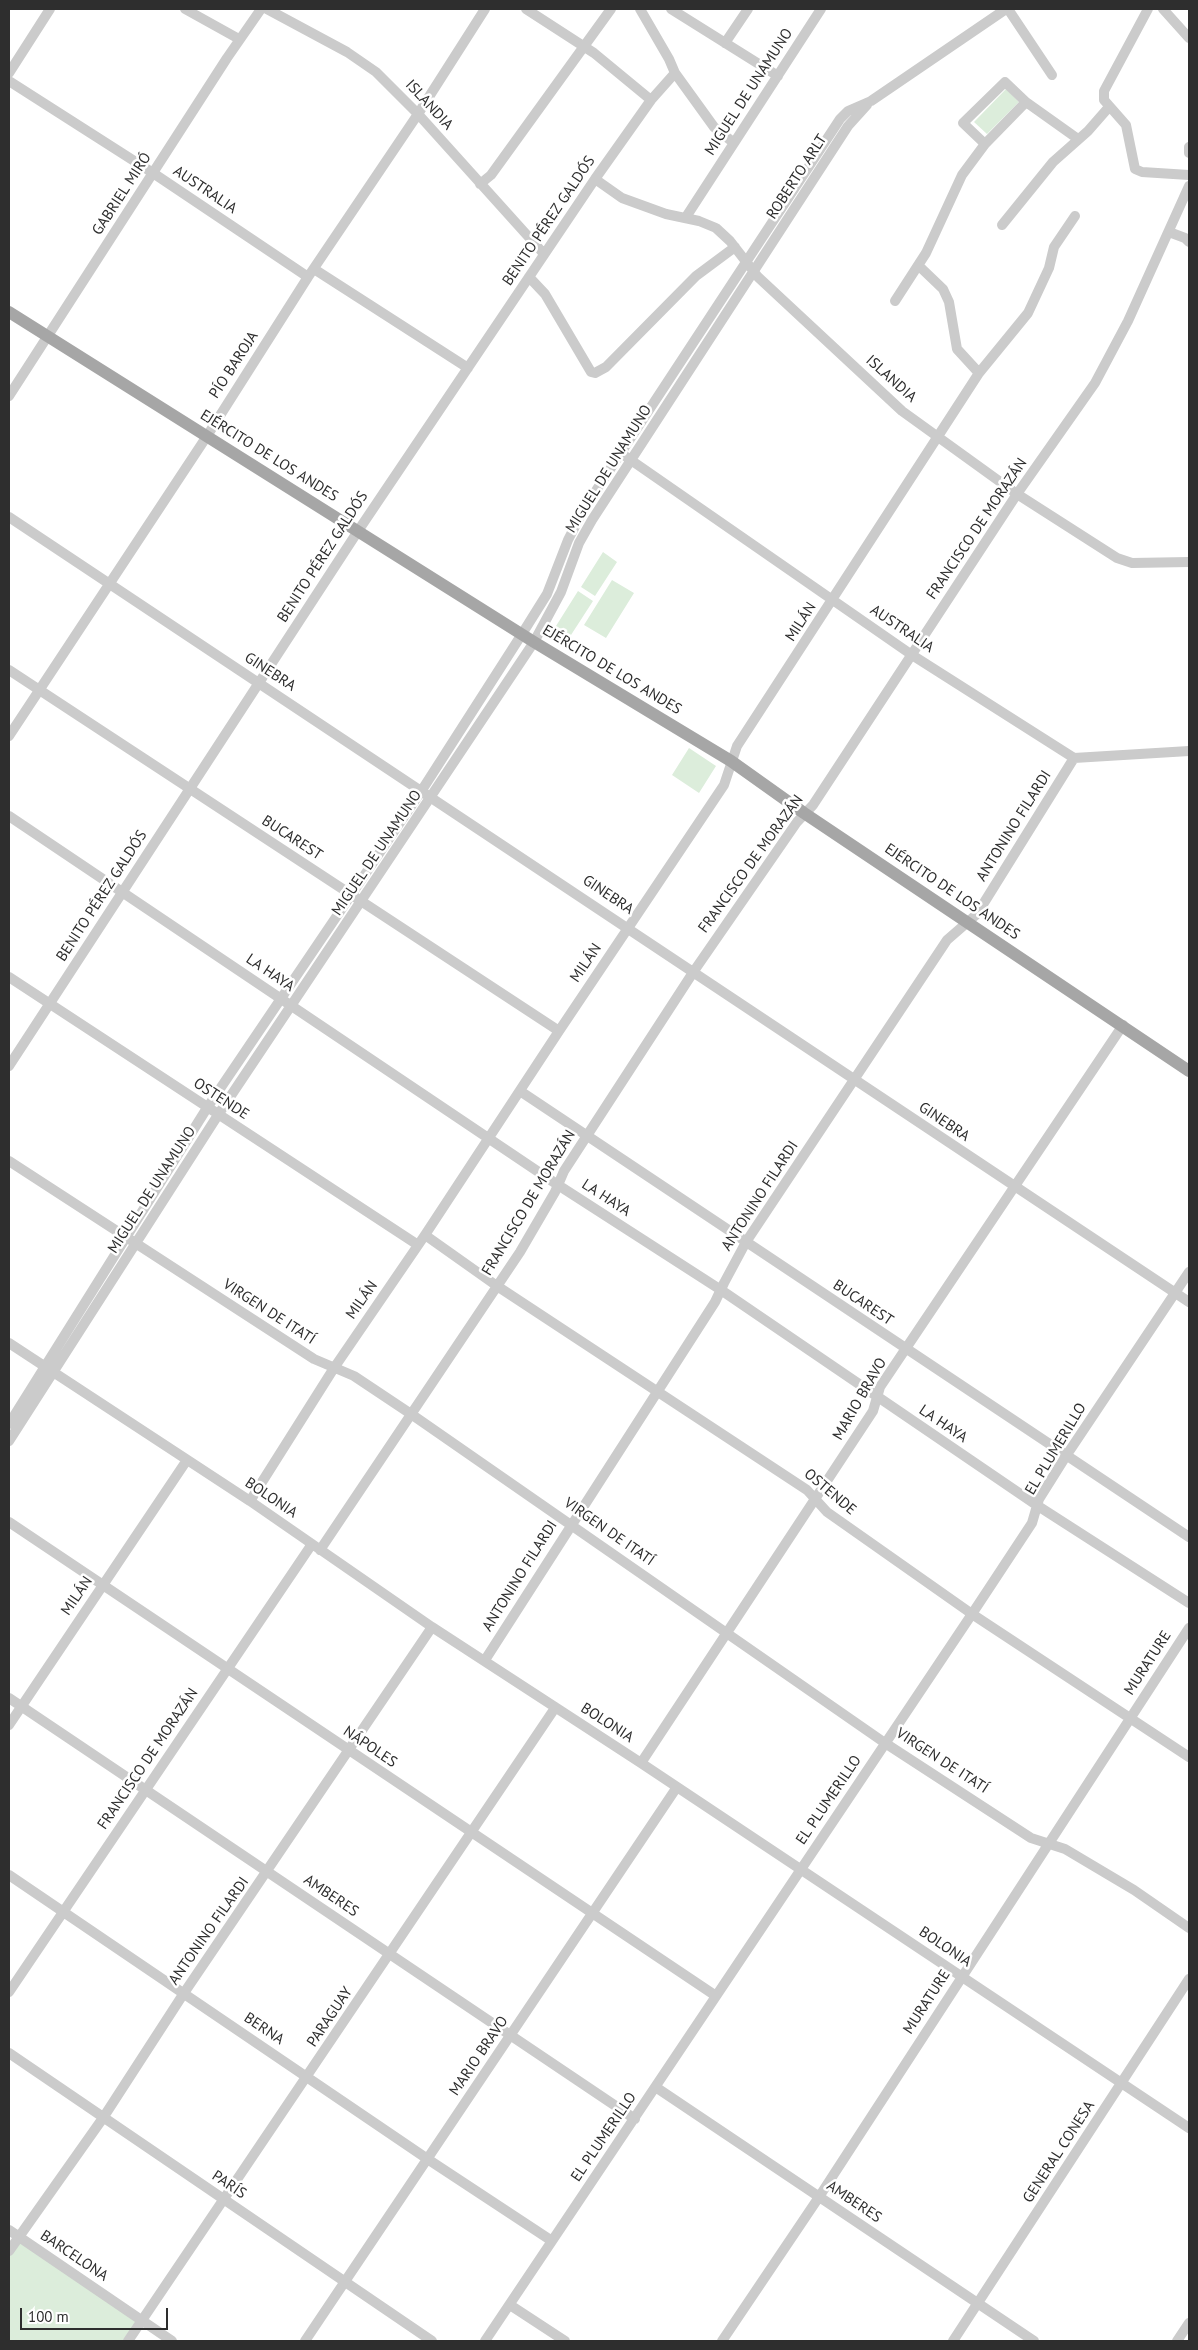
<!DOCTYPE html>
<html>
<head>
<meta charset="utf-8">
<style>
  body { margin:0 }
  #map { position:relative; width:1198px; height:2350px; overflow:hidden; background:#fff; font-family:"PT Sans",sans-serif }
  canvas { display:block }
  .frame { position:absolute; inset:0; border:10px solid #2e2e2e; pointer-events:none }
  .scale { position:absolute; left:20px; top:2308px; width:148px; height:22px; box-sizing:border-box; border:2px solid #2e2e2e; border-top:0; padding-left:6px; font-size:15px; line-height:18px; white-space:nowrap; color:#2e2e2e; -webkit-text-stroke:4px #fff; paint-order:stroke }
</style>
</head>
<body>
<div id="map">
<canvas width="1198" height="2350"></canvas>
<div class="frame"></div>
<div class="scale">100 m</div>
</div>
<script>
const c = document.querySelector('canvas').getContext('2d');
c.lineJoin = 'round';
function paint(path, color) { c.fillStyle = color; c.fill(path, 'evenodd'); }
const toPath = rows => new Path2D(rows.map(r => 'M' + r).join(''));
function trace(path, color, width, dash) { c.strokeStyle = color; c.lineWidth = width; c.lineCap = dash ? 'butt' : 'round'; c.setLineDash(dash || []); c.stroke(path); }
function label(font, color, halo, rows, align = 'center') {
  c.font = font + ' "PT Sans",sans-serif'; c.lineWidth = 5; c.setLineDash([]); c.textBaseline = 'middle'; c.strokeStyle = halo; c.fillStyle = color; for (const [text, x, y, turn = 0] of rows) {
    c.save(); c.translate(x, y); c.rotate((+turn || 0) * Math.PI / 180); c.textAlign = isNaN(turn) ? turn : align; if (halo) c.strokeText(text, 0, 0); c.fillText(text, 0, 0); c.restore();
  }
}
paint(toPath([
  [1006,89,1019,102,987,134,974,122],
  [603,552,617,562,595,596,581,587],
  [612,580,634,593,606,638,584,625],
  [578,591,593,601,571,635,556,626],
  [689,748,716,766,699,793,672,775],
  [18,2236,143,2321,128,2341,9,2341,9,2251]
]), '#dceddb');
trace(toPath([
  [185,9,239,39],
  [267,9,347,52,376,72,418,114,544,254],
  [526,9,594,53,651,100],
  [640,9,669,59,675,73,714,127,734,143],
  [671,9,778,76],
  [1008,9,1052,75],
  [1148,9,1104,91,1104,100,1126,125,1135,169,1142,172,1189,175],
  [1163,9,1189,38],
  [725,43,748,9],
  [9,73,50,9],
  [9,81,153,173,308,277],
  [985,144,963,123,1005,82,1026,102,1078,139],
  [1189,147,1189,153],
  [595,179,622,198,666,214,699,221,716,228,730,241,758,277,902,411,1017,494,1117,558,1132,563,1189,562],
  [480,184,491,175,611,9],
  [686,217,821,9],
  [1002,225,1053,162,1088,131,1109,107],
  [1169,232,1185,238,1189,242],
  [919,266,943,289,949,302,957,349,979,373],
  [314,269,468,368],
  [529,277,545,294,591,372,595,373,606,367,696,276,735,247],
  [895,301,926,253,962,175,985,144,1026,102],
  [9,396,227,58,261,9],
  [625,456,912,655,1074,758,1189,751],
  [9,517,1189,1302],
  [9,670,559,1031],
  [9,736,207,436,308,277,418,114,485,9],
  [9,816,558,1185,721,1290,1038,1506,1189,1603],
  [9,977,418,1245],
  [9,1066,358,531,595,179,651,100,675,73],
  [520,1091,1189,1537],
  [9,1161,314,1359,354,1376,411,1414,885,1743,1031,1838,1065,1849,1134,1890,1189,1928],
  [425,1235,497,1286,807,1490,827,1512,972,1614,1189,1757],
  [9,1343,250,1501,432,1627,641,1763,1189,2128],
  [9,1424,207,1108,422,790,522,634,547,594,568,540,584,509,840,119,848,111,871,101,1006,9],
  [9,1441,218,1115,534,642,561,592,579,543,592,520,848,126,867,105],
  [250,1501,334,1368,425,1235,559,1031,724,785,737,746,979,373,1028,313,1049,268,1054,247,1075,216],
  [9,1522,716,1996],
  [320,1550,520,1252,555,1192,564,1171,694,971,797,822,813,805,1017,494,1095,383,1128,321,1189,186],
  [485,1660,715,1302,724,1283,746,1242,947,940,977,914,1074,758],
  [9,1698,635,2119],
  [9,1725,187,1460],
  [641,1763,873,1411,880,1387,1123,1025],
  [9,1875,429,2160,552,2241],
  [9,1992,312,1544],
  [9,2053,432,2341],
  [657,2088,1034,2341],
  [9,2230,172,2341],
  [9,2251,103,2118,184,1993,432,1627],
  [510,2305,565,2341],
  [128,2341,555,1708],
  [305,2341,677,1787],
  [485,2341,972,1614,1032,1523,1039,1499,1066,1456,1189,1272],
  [722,2341,819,2197,1189,1628],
  [953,2341,1189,1979],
  [1177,2341,1189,2323]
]), '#cbcbcb', 10);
trace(toPath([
  [9,312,534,642,731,761,804,813,1189,1071]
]), '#a6a6a6', 12);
label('15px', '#2e2e2e', '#fff', [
  ["MIGUEL DE UNAMUNO",749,92,-57],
  ["ISLANDIA",429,105,47],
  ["ROBERTO ARLT",797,177,-57],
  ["AUSTRALIA",205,190,34],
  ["GABRIEL MIRÓ",122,194,-57],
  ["BENITO PÉREZ GALDÓS",549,221,-56],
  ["PÍO BAROJA",234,365,-57],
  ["ISLANDIA",891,379,42],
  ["EJÉRCITO DE LOS ANDES",269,456,32],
  ["MIGUEL DE UNAMUNO",609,469,-58],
  ["FRANCISCO DE MORAZÁN",977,529,-56],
  ["BENITO PÉREZ GALDÓS",323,557,-57],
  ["MILÁN",801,622,-57],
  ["AUSTRALIA",902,629,34],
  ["EJÉRCITO DE LOS ANDES",612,670,31],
  ["GINEBRA",270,672,33],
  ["ANTONINO FILARDI",1014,826,-58],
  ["BUCAREST",292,838,33],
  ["MIGUEL DE UNAMUNO",377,853,-56],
  ["FRANCISCO DE MORAZÁN",751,864,-54],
  ["EJÉRCITO DE LOS ANDES",952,892,34],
  ["GINEBRA",608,895,34],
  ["BENITO PÉREZ GALDÓS",102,896,-57],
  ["MILÁN",586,963,-56],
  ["LA HAYA",270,973,34],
  ["OSTENDE",221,1099,33],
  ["GINEBRA",944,1122,34],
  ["MIGUEL DE UNAMUNO",152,1190,-57],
  ["ANTONINO FILARDI",760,1196,-57],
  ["LA HAYA",606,1198,33],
  ["FRANCISCO DE MORAZÁN",529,1203,-59],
  ["MILÁN",362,1300,-55],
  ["BUCAREST",863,1303,34],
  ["VIRGEN DE ITATÍ",269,1312,33],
  ["MARIO BRAVO",860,1399,-60],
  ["LA HAYA",943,1424,34],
  ["EL PLUMERILLO",1056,1449,-59],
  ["OSTENDE",830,1492,40],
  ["BOLONIA",271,1498,34],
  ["VIRGEN DE ITATÍ",609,1532,35],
  ["ANTONINO FILARDI",520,1576,-58],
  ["MILÁN",77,1596,-56],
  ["MURATURE",1148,1663,-57],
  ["BOLONIA",607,1723,33],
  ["NÁPOLES",370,1747,34],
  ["FRANCISCO DE MORAZÁN",148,1759,-56],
  ["VIRGEN DE ITATÍ",942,1761,33],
  ["EL PLUMERILLO",829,1800,-56],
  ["AMBERES",331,1896,34],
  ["ANTONINO FILARDI",209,1931,-55],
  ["BOLONIA",945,1947,34],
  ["MURATURE",927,2002,-57],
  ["PARAGUAY",330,2017,-56],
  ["BERNA",264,2029,34],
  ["MARIO BRAVO",479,2056,-56],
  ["EL PLUMERILLO",604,2137,-56],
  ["GENERAL CONESA",1059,2152,-57],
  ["PARÍS",229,2185,34],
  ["AMBERES",854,2202,34],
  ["BARCELONA",74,2256,34]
]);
</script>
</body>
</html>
